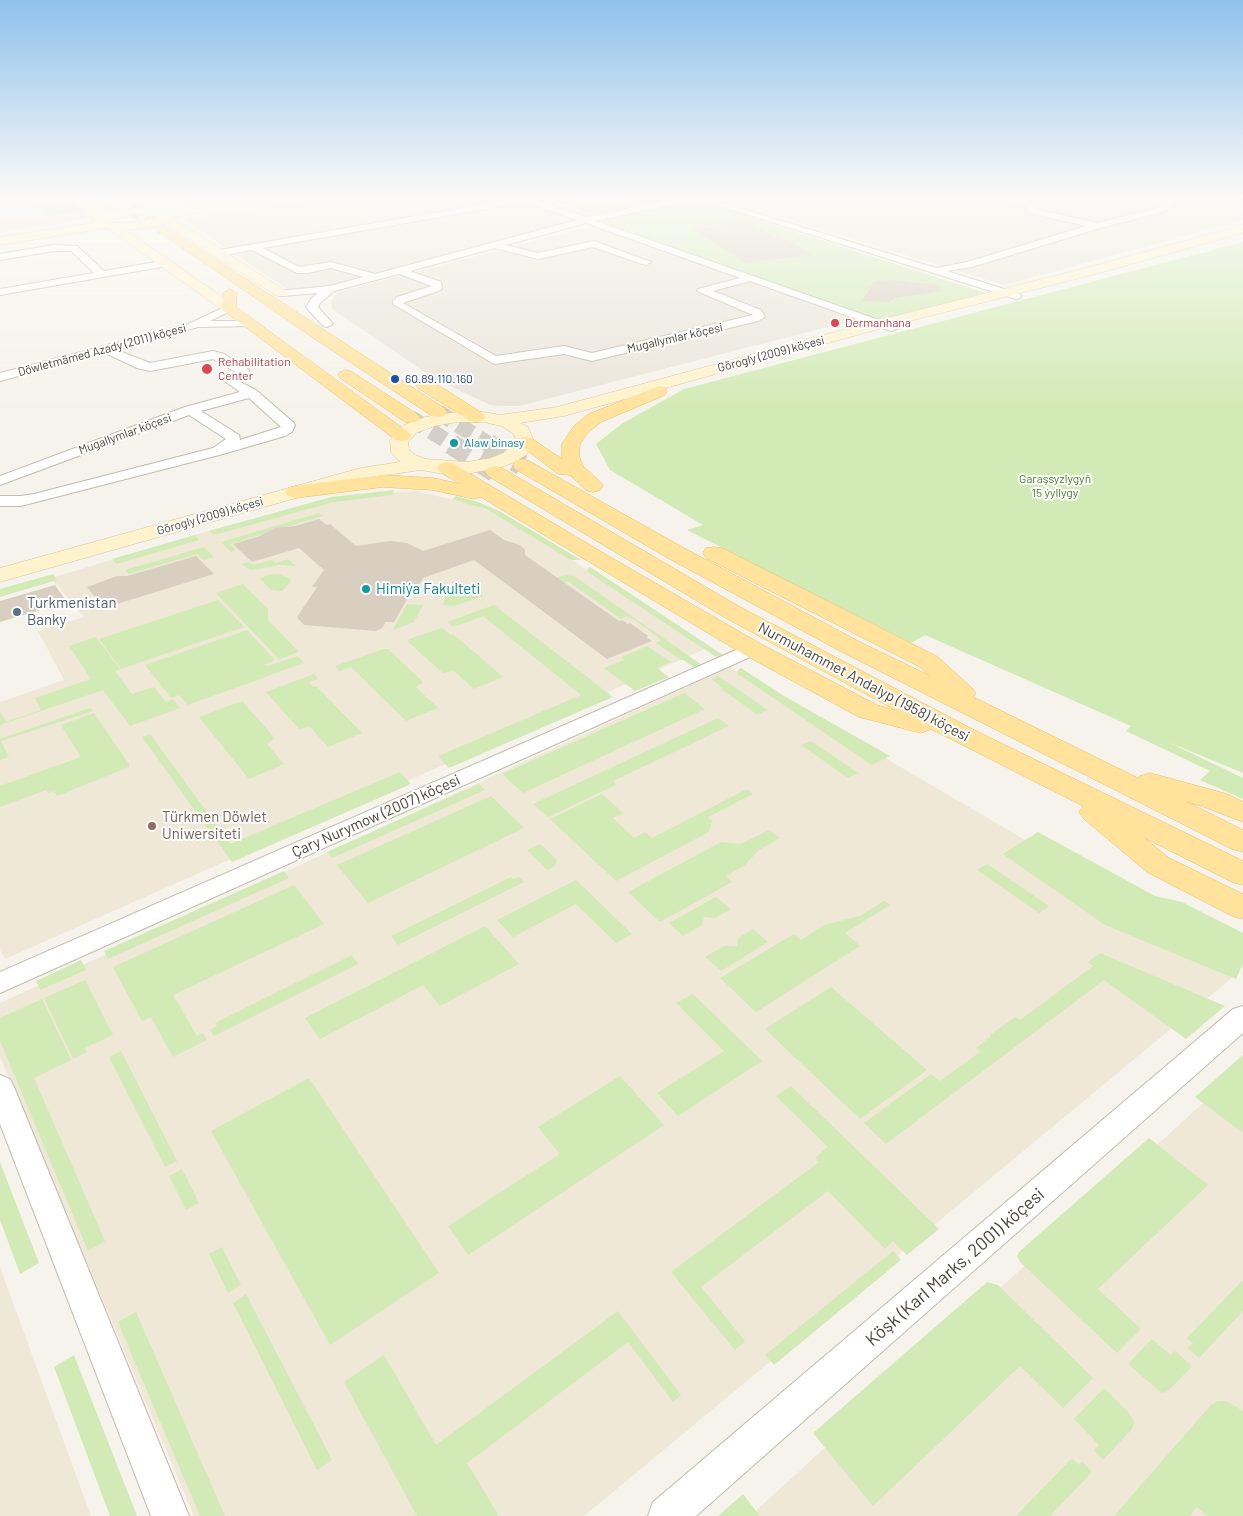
<!DOCTYPE html>
<html>
<head>
<meta charset="utf-8">
<style>
  body { margin:0 }
  canvas { display:block; background:#f6f3ec }
</style>
</head>
<body>
<canvas width="1243" height="1516"></canvas>
<script>
const c = document.querySelector('canvas').getContext('2d');
c.lineJoin = 'round';
function paint(path, color) { c.fillStyle = color; c.fill(path, 'evenodd'); }
const toPath = rows => new Path2D(rows.map(r => 'M' + r).join(''));
function trace(path, color, width, dash) { c.strokeStyle = color; c.lineWidth = width; c.lineCap = dash ? 'butt' : 'round'; c.setLineDash(dash || []); c.stroke(path); }
function label(font, color, halo, rows, align = 'center') {
  c.font = font + ' Barlow,sans-serif'; c.lineWidth = 4; c.setLineDash([]); c.textBaseline = 'middle'; c.strokeStyle = halo; c.fillStyle = color; for (const [text, x, y, turn = 0] of rows) {
    c.save(); c.translate(x, y); c.rotate((+turn || 0) * Math.PI / 180); c.textAlign = isNaN(turn) ? turn : align; if (halo) c.strokeText(text, 0, 0); c.fillText(text, 0, 0); c.restore();
  }
}
paint(toPath([
  [309,199,525,199,584,220,325,288,300,291,285,288,184,219],
  [722,199,1243,199,1243,220,1004,285],
  [596,225,855,320,519,406,500,406,490,405,435,379,332,309,331,302,338,292]
]), '#eae5da');
paint(toPath([
  [417,491,474,505,515,522,705,649,5,959,0,950,0,702,64,680,38,631,84,617,51,578,215,529,348,495],
  [730,667,1032,844,1233,977,584,1516,194,1516,0,1057,0,1003],
  [1243,1066,1243,1516,750,1516,1237,1072],
  [0,1267,91,1516,0,1516]
]), '#efe8d6');
paint(toPath([
  [0,199,61,199,86,216,83,219,68,222,0,232]
]), '#f6e3e0');
paint(toPath([
  [548,199,661,199,593,214],
  [706,203,988,294,879,320,600,221,669,205],
  [692,228,780,236,813,255,746,263],
  [1243,242,1243,773,1168,742,1243,778,1243,799,1200,780,1210,771,1126,731,1131,726,925,635,911,643,687,530,703,525,610,470,596,444,623,423,684,389],
  [394,490,393,495,334,502,214,535,209,531,331,497],
  [456,496,478,502,501,512,581,560,571,560,488,510,452,499],
  [319,513,323,516,230,544,236,550,231,552,221,542],
  [195,535,199,540,116,564,112,559],
  [204,547,214,557,203,560,197,554,129,574,125,570],
  [288,559,296,566,279,565,250,570,242,564,249,562,253,565,272,560,275,563],
  [590,567,723,655,718,657,713,655,588,572,587,569],
  [53,574,57,580,0,597,0,589],
  [278,574,291,579,291,581,282,591,271,590,260,579,267,575],
  [565,575,574,576,702,665,695,668,683,660,681,660,656,643,661,641,658,637,633,619,627,616,621,619,568,581,553,587,546,582],
  [243,584,268,609,268,620,299,652,279,659,216,593],
  [459,588,471,588,483,596,454,606,443,605,447,591],
  [218,600,244,627,121,669,99,639],
  [407,604,423,605,414,622,393,630],
  [494,605,613,697,449,768,438,756,581,695,483,616,454,627,447,622],
  [442,628,451,635,453,634,503,677,474,689,454,671,443,673,408,642,409,639],
  [247,630,275,660,264,665,268,666,297,656,304,663,188,705,179,695,171,698,145,665],
  [96,637,120,669,115,671,132,694,154,687,166,702,173,699,180,708,130,726,103,690,0,725,0,712,6,722,41,710,35,698,91,679,69,646],
  [647,646,671,662,657,668,669,677,635,691,604,668,624,660,622,657],
  [384,649,388,649,423,682,416,687,438,708,406,721,351,667,340,671,335,666],
  [741,668,784,696,890,756,872,765,738,674,738,670],
  [314,674,318,679,309,682,313,687,316,686,362,733,328,747,310,727,299,729,266,692],
  [718,676,768,710,758,715,721,689,723,688,711,679],
  [684,693,705,709,523,793,502,774],
  [242,701,275,738,267,744,284,764,249,779,199,717],
  [90,708,93,711,1,741,9,757,0,760,0,739],
  [94,713,129,764,129,767,57,796,54,791,48,793,46,790,0,807,0,786,81,757,61,725],
  [718,718,729,726,613,781,616,785,548,817,533,804],
  [150,734,230,844,400,772,411,784,232,862,142,737],
  [811,741,858,773,848,778,801,745],
  [479,784,485,790,332,858,327,852],
  [747,789,753,794,708,817,712,821,709,832,616,881,550,819,602,794,623,813,613,818,634,838,645,832,652,838],
  [491,796,524,828,368,903,337,865],
  [769,830,780,838,759,850,744,866,726,876,732,882,660,922,628,892,721,842,741,844],
  [1038,832,1155,896,1182,902,1243,933,1243,964,1236,979,1105,925,1003,854],
  [540,844,557,860,555,866,547,870,527,850],
  [987,864,1049,906,1039,913,977,870],
  [284,871,289,878,108,959,104,951],
  [511,877,514,879,519,877,524,882,398,945,391,936],
  [576,880,632,934,616,943,576,904,513,937,497,920],
  [294,885,324,924,173,995,197,1036,203,1033,207,1040,173,1057,151,1017,142,1021,113,967],
  [716,897,731,909,715,918,704,917,702,925,683,936,669,923],
  [884,901,890,905,845,933,860,946,756,1012,720,978,794,934,801,940,824,925,860,916],
  [485,926,519,964,440,1006,423,985,320,1039,305,1018],
  [753,929,768,942,721,971,705,957,724,946,737,946,738,938],
  [1100,953,1225,1006,1186,1039,1104,980,886,1144,864,1123,931,1074,940,1081,980,1052,976,1048,991,1036,990,1035,1015,1017,1020,1020,1093,966,1088,962],
  [352,955,358,964,214,1036,210,1030,217,1026,215,1023],
  [81,960,86,970,40,990,36,981],
  [85,980,113,1035,85,1048,87,1052,73,1059,44,998],
  [831,987,927,1070,860,1119,765,1029],
  [693,994,762,1061,678,1116,657,1093,724,1051,676,1003],
  [42,999,71,1060,34,1078,105,1241,88,1251,0,1041,0,1018],
  [121,1051,177,1161,165,1167,109,1057],
  [1243,1055,1243,1133,1195,1097],
  [620,1076,664,1125,468,1255,448,1226,560,1154,538,1127],
  [309,1078,439,1273,330,1345,211,1131],
  [791,1086,939,1229,907,1255,893,1241,885,1249,828,1191,701,1287,745,1341,735,1350,671,1272,819,1162,815,1158,828,1147,776,1096],
  [1149,1138,1208,1185,1098,1289,1141,1329,1117,1353,1021,1263,1017,1256,1020,1251],
  [0,1162,39,1263,20,1274,0,1220],
  [182,1169,199,1203,186,1210,169,1176],
  [222,1247,241,1285,228,1293,209,1254],
  [893,1251,901,1260,774,1365,765,1355],
  [1243,1280,1243,1311,1199,1358,1188,1348,1193,1343,1187,1338],
  [987,1282,998,1285,1093,1378,1063,1408,1020,1366,873,1506,813,1433],
  [246,1294,332,1460,317,1470,233,1303],
  [618,1311,681,1395,673,1402,628,1342,467,1463,499,1516,417,1516,344,1382,384,1355,436,1445],
  [136,1312,225,1516,200,1516,118,1322],
  [1152,1339,1170,1355,1175,1351,1192,1366,1168,1391,1162,1393,1128,1364],
  [74,1355,137,1516,110,1516,54,1367],
  [1104,1388,1129,1413,1134,1422,1132,1429,1103,1460,1094,1450,1099,1445,1074,1419],
  [1218,1401,1226,1401,1243,1411,1243,1516,1207,1516,1197,1507,1189,1516,1114,1516,1211,1405],
  [1072,1458,1079,1465,1082,1461,1092,1472,1050,1516,1016,1516],
  [743,1494,760,1516,718,1516]
]), '#d2eab5');
paint(toPath([
  [25,199,68,199,83,211,48,216],
  [748,222,772,236,780,236,814,255,746,263,691,228],
  [890,280,940,285,940,291,895,298,890,302,862,301,875,281],
  [319,519,327,525,330,524,356,546,390,541,407,543,423,551,490,530,504,540,520,545,525,550,525,555,619,621,622,620,628,624,630,623,648,636,646,637,652,641,607,659,474,560,423,578,413,594,410,594,394,622,386,622,382,628,376,631,304,625,297,617,317,587,312,587,324,570,299,548,252,562,233,544,260,536,275,528,295,526],
  [196,556,214,574,104,608,87,587,117,576,127,576],
  [55,585,67,602,0,622,0,601]
]), '#d8cfc1');
trace(toPath([
  [130,208,163,229]
]), '#d4d0c8', 12, [12, 6]);
trace(toPath([
  [438,412,490,445],
  [411,418,453,445]
]), '#d4d0c8', 16, [16, 8]);
trace(toPath([
  [451,444,495,472],
  [488,444,522,465]
]), '#d4d0c8', 21, [21, 11]);
const street = toPath([
  [513,199,533,199,587,217,673,199,687,199,683,202,596,221,896,326,898,328,892,331,888,330,750,281,713,291,761,310,765,317,758,321,592,361,564,354,494,364,393,304,393,301,397,297,432,286,399,274,334,291,320,303,318,307,333,324,327,327,323,326,306,307,311,299,318,293,282,296,278,295,277,293,278,291,330,286,363,277,331,268,308,273,297,273,252,250,220,256,215,253,220,250,513,199],
  [525,202,577,220,375,274,331,262,299,267,263,248,525,202],
  [586,223,740,278,698,289,697,291,753,315,592,353,564,346,496,356,403,303,441,290,442,288,441,282,410,271,495,248,538,259,593,247,642,264,646,265,651,262,594,241,538,253,506,245,586,223],
  [698,199,710,199,936,268,967,262,1086,226,1029,213,1026,206,1006,201,1005,199,1018,199,1033,202,1036,209,1097,223,1157,208,1163,204,1166,199,1174,199,1170,208,1163,212,1100,228,972,267,947,271,1020,294,1021,296,1020,298,1016,299,698,199],
  [54,245,77,246,104,271,167,260,172,263,167,266,0,295,0,289,94,273,71,251,54,251,0,260,0,254,54,245],
  [229,305,233,306,235,308,233,310,210,321,250,321,254,322,256,324,254,326,198,327,117,350,150,363,213,351,224,354,247,368,249,371,247,374,239,374,213,359,150,371,137,368,105,353,0,381,0,373,188,324,229,305],
  [232,378,256,390,293,422,295,425,292,432,285,436,223,454,40,501,21,506,0,506,0,496,21,496,34,494,213,448,226,439,189,415,0,485,0,476,185,407,240,392,226,382,232,378],
  [249,398,281,427,240,440,239,435,201,411,249,398],
  [752,643,759,645,761,649,759,653,0,993,0,972,752,643],
  [1243,1006,1243,1033,696,1516,648,1516,653,1502,1233,1009,1243,1006],
  [0,1075,10,1079,14,1087,189,1516,151,1516,0,1124,0,1075]
]);
const secondary = toPath([
  [70,199,82,199,103,214,133,208,165,211,253,199,278,199,273,202,171,217,289,293,287,296,277,296,164,223,154,227,126,230,234,305,236,308,234,311,224,311,107,228,0,245,0,237,94,223,93,217,70,199],
  [133,214,157,217,134,222,115,223,107,221,133,214],
  [1243,225,1243,233,1092,275,886,327,564,416,520,423,528,427,534,442,527,454,517,461,502,467,467,474,438,473,421,470,370,477,0,582,0,568,361,468,400,462,391,452,390,440,404,425,425,417,457,412,484,412,500,415,557,407,876,321,1082,269,1243,225],
  [457,422,484,422,501,426,514,434,516,442,503,453,491,458,467,462,425,459,415,455,409,450,408,442,416,433,435,426,457,422]
]);
const primary = toPath([
  [90,199,102,199,119,210,113,213,109,212,90,199],
  [163,225,444,408,447,412,444,416,438,417,432,416,315,339,159,232,157,229,159,226,163,225],
  [230,289,237,293,236,307,408,432,411,436,408,440,402,441,396,440,224,311,222,308,223,293,230,289],
  [346,370,352,372,417,414,420,418,417,422,411,423,405,422,340,378,338,375,340,372,346,370],
  [424,379,430,380,482,413,485,417,482,421,476,422,470,421,418,388,416,384,418,380,424,379],
  [659,386,665,387,667,391,665,395,601,422,587,433,580,444,579,456,583,466,600,482,603,486,600,490,593,492,586,490,570,475,558,474,516,442,519,438,525,437,531,438,562,459,562,444,574,426,589,414,659,386],
  [522,459,529,461,682,547,860,642,930,676,920,667,706,558,703,553,706,548,714,547,722,548,938,657,972,688,976,693,973,697,1138,778,1140,776,1150,773,1227,794,1243,802,1243,822,1207,808,1185,801,1243,830,1243,852,1232,849,842,652,666,557,515,469,513,465,515,461,522,459],
  [447,462,454,464,605,554,761,644,877,705,897,711,724,617,488,476,485,472,488,468,495,466,502,468,740,607,976,731,1243,861,1243,885,1232,882,1143,837,1169,858,1243,894,1243,919,1232,916,1147,872,1084,819,1079,812,1083,806,931,729,921,733,859,717,743,654,481,497,474,499,433,490,383,487,295,498,288,496,285,492,288,488,295,486,383,475,433,478,460,484,440,472,437,468,440,464,447,462]
]);
trace(street, '#c2bbae', 2);
trace(secondary, '#d6c79b', 1);
trace(primary, '#e6c16a', 1);
paint(street, '#fff');
paint(secondary, '#fff3cd');
paint(primary, '#ffe39c');
const sky = c.createLinearGradient(0, 0, 0, 411);
sky.addColorStop(0, '#8fc1ec');
sky.addColorStop(0.48, '#fbfaf6');
sky.addColorStop(1, '#fbfaf600');
c.fillStyle = sky;
c.fillRect(0, 0, 1243, 411);
for (const [x, y, r, color] of [
  [835,323,5,"#e0444e"],
  [207,369,6,"#e0444e"],
  [395,379,5,"#1a4fb4"],
  [454,443,5,"#0f9aa8"],
  [366,589,5,"#0f9aa8"],
  [17,612,5,"#5c6f8a"],
  [152,826,5,"#8d6e63"]
]) { const dot = new Path2D(); dot.arc(x, y, r, 0, 2 * Math.PI); c.fillStyle = color; c.fill(dot); trace(dot, '#fff', 2); }
label('12px', '#be3a42', '#fff', [
  ["Dermanhana",845,323],
  ["Rehabilitation",218,362],
  ["Center",218,376]
], 'left');
label('12px', '#4b4439', '#fff', [
  ["Mugallymlar köçesi",675,338,-13],
  ["Döwletmämed Azady (2011) köçesi",102,350,-15],
  ["Görogly (2009) köçesi",771,354,-15],
  ["Mugallymlar köçesi",125,434,-20],
  ["Görogly (2009) köçesi",210,516,-16]
]);
label('12px', '#164399', '#fff', [
  ["60.89.110.160",405,379]
], 'left');
label('12px', '#0d838f', '#fff', [
  ["Alaw binasy",464,443]
], 'left');
label('12px', '#4a7f2a', '#fff', [
  ["Garaşsyzlygyň",1055,479],
  ["15 ýyllygy",1055,493]
]);
label('15px', '#0d838f', '#fff', [
  ["Himiýa Fakulteti",376,589]
], 'left');
label('15px', '#4e5e75', '#fff', [
  ["Turkmenistan",27,603],
  ["Banky",27,620]
], 'left');
label('15px', '#4b4439', '#fff', [
  ["Nurmuhammet Andalyp (1958) köçesi",864,682,28],
  ["Çary Nurymow (2007) köçesi",376,816,-24]
]);
label('15px', '#785e54', '#fff', [
  ["Türkmen Döwlet",162,817],
  ["Uniwersiteti",162,834]
], 'left');
label('18px', '#4b4439', '#fff', [
  ["Köşk (Karl Marks, 2001) köçesi",955,1267,-41]
]);
</script>
</body>
</html>
